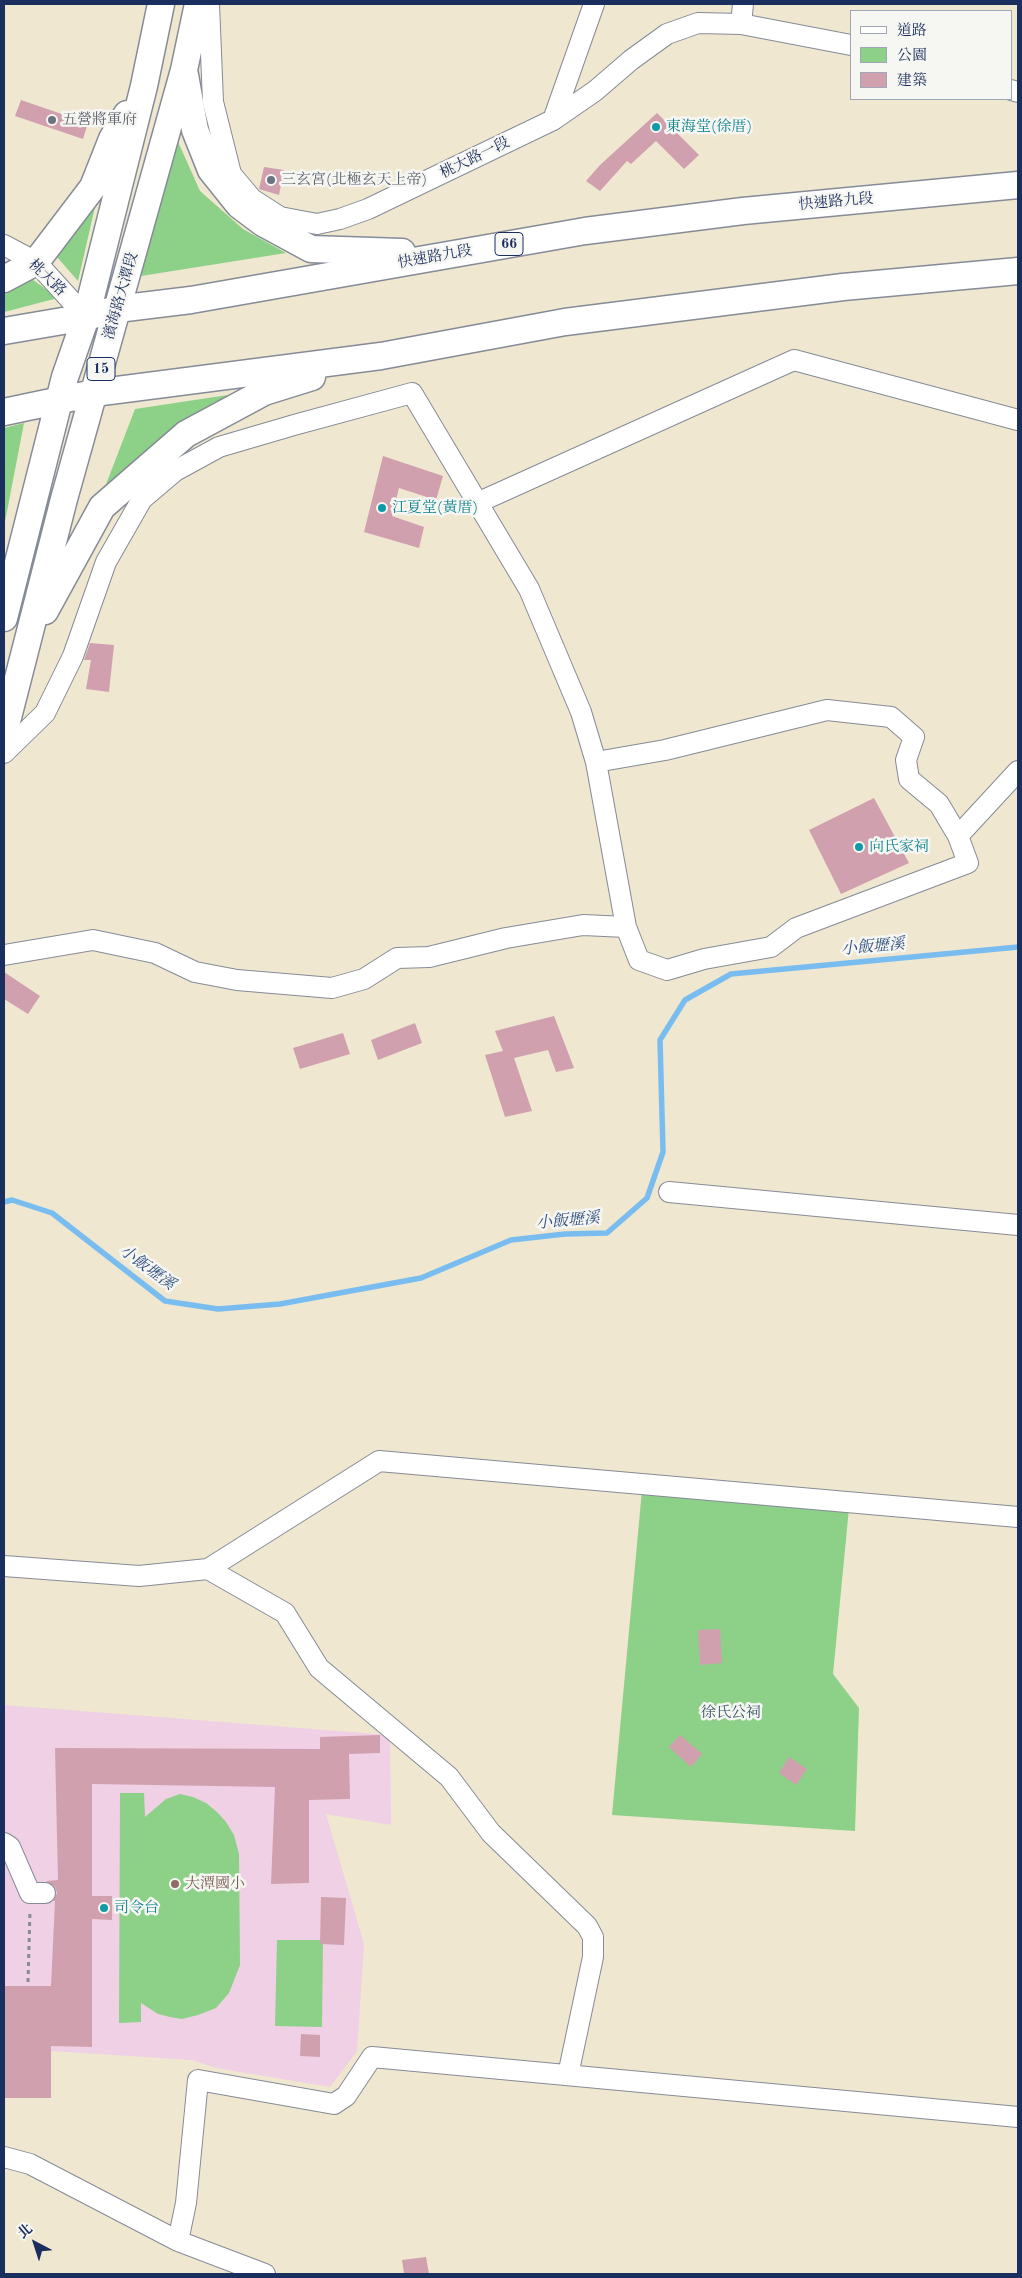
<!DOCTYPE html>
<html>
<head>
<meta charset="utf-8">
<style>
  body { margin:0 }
  #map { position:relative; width:1022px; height:2278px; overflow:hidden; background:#efe7d0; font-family:"Old Standard TT","Noto Serif TC",serif }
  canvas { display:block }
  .frame { position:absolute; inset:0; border:5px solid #1b2f5e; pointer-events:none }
  .legend { position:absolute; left:850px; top:10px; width:162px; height:90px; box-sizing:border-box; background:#f6f6f2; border:1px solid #9ea6b7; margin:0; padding:6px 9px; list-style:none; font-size:15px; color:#1b2f5e }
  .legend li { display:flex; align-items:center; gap:10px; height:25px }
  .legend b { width:25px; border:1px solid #9ea6b7 }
  .north { position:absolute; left:10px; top:2218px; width:50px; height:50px; -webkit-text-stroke:4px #f6f6f2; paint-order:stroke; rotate:320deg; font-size:14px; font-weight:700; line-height:20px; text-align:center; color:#1b2f5e }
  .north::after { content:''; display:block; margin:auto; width:18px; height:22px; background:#1b2f5e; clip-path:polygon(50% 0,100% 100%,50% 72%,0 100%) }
</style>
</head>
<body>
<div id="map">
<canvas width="1022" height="2278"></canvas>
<div class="frame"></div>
<ul class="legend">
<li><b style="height:6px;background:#fff"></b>道路</li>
<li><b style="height:14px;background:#8dd088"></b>公園</li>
<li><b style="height:14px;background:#d1a0ae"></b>建築</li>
</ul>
<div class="north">北</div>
</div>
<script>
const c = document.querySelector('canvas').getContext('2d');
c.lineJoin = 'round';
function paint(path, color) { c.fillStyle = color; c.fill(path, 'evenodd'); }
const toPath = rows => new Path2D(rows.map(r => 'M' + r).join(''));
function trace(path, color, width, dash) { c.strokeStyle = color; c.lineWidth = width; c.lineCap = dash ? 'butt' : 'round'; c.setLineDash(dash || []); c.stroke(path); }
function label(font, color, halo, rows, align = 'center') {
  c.font = font + ' "Old Standard TT","Noto Serif TC",serif'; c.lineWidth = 5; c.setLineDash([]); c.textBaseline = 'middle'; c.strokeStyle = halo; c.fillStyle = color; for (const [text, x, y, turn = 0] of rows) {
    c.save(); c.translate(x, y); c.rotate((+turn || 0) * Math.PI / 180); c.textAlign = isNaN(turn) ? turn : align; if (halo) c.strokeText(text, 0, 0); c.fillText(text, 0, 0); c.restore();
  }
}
paint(toPath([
  [4,1705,390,1735,391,1825,326,1814,364,1944,357,2051,330,2087,216,2068,192,2060,4,2048]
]), '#f0d0e4');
paint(toPath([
  [171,126,200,191,243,229,286,253,141,276],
  [97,198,78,281,57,257],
  [29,277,58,298,4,312,4,290],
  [228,395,105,487,135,409],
  [24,423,4,527,4,428],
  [642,1490,849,1508,833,1674,859,1708,855,1831,612,1815],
  [120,1793,144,1793,145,1817,166,1799,180,1794,193,1797,206,1803,217,1812,226,1822,234,1835,239,1854,240,1965,229,1993,216,2008,198,2015,182,2019,170,2017,158,2014,141,2003,141,2022,119,2023],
  [277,1940,323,1940,322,2027,275,2026]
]), '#8dd088');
trace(toPath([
  [4,1202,12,1200,52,1213,165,1301,218,1309,280,1304,421,1278,511,1240,565,1234,607,1233,647,1198,663,1152,660,1040,685,1000,731,974,1018,947]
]), '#79bdf0', 5.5);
paint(toPath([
  [21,100,88,123,83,139,15,116],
  [657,113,699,155,684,169,656,141,631,164,627,161,600,191,586,181,600,165],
  [264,167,284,170,279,195,259,189],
  [383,456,443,476,436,500,399,488,392,516,424,527,419,548,364,532],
  [90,643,114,645,109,692,86,689,91,660,84,660],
  [874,798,909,863,841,894,809,830],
  [4,972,40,996,28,1014,4,999],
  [554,1016,574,1068,556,1072,548,1050,514,1058,532,1111,505,1117,485,1055,503,1051,495,1031],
  [415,1023,422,1043,378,1060,371,1040],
  [343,1033,350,1054,300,1069,293,1048],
  [720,1629,722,1663,700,1665,698,1630],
  [380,1735,380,1753,349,1754,350,1799,309,1800,309,1883,271,1884,275,1787,92,1784,92,1896,112,1896,112,1920,92,1919,92,2047,51,2046,51,2098,4,2098,4,1986,51,1986,55,1901,53,1901,57,1893,55,1887,46,1881,58,1880,55,1748,320,1749,320,1737],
  [680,1735,702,1754,691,1767,669,1747],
  [789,1757,807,1769,796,1785,779,1773],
  [321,1897,346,1898,344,1945,320,1944],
  [301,2034,320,2035,320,2057,300,2056],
  [426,2257,429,2274,404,2274,402,2260]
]), '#d1a0ae');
const minor = toPath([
  [209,4,213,102,231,174,252,199,280,217,317,224,340,219,368,209,553,120,595,91,631,60,667,34,698,23,741,24,851,45],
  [741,24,743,4],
  [1011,90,1018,92],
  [553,120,594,4],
  [4,245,36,262,86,317],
  [477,503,794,360,1018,420],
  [4,753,45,713,73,656,106,562,142,499,175,471,219,447,294,425,412,393,529,589,581,712,596,762,626,927,639,960,667,970,704,959,771,947,796,928,968,863,958,836,1018,771],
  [596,762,665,750,827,710,891,717,914,737,906,760,909,779,939,804,958,836],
  [4,955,93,940,155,953,195,972,237,980,332,988,364,979,397,958,429,957,506,938,583,925,626,927],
  [669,1192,1018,1225],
  [4,1566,139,1576,208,1569,379,1461,1018,1517],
  [208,1569,285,1613,319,1668,449,1777,491,1833,587,1926,593,1937,593,1957,568,2075],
  [4,1843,10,1847,30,1893,45,1893],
  [4,2157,30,2164,178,2241],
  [265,2274,178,2241,186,2203,198,2080,334,2104,346,2096,372,2057,1018,2117]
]);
const major = toPath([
  [185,75,195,130,211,170,239,205,263,223,311,249,402,252],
  [4,279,36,262,93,187,112,139,127,114],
  [4,331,86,317,117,309,191,300,585,231,743,211,1018,185],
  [4,412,94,393,381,356,565,322,843,287,1018,271],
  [45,611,102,507,186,434,264,392,312,377],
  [4,618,65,377,86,317,144,86,161,4],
  [4,733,64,499,184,70,198,4]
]);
trace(minor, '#858b97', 22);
trace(major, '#858b97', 29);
trace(toPath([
  [28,1982,30,1911]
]), '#858b97', 3, [4, 4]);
trace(minor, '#fff', 20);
trace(major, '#fff', 26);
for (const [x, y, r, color] of [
  [52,120,5,"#6b7280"],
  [656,127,5,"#0f9aa8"],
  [271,180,5,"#6b7280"],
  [382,508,5,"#0f9aa8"],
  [859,847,5,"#0f9aa8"],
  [175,1884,5,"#8d6e63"],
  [104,1908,5,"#0f9aa8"]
]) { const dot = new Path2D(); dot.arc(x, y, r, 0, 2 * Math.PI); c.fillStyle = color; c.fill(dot); trace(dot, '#f6f6f2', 2); }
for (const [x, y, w] of [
  [509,244,28],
  [101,369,28]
]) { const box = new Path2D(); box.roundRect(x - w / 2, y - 11.5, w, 23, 4); c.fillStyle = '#f6f6f2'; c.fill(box); trace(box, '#1b2f5e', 1); }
label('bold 14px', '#1b2f5e', null, [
  ["66",509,244],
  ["15",101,369]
]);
label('15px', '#5b616d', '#f6f6f2', [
  ["五營將軍府",62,120],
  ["三玄宮(北極玄天上帝)",281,180]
], 'left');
label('15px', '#0d838f', '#f6f6f2', [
  ["東海堂(徐厝)",666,127],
  ["江夏堂(黃厝)",392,508],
  ["向氏家祠",869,847],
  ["司令台",114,1908]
], 'left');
label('15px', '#1b2f5e', '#f6f6f2', [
  ["桃大路一段",475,158,-26],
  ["快速路九段",836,202,-5],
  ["快速路九段",435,257,-10],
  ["桃大路",47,278,44],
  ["濱海路大潭段",121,296,-74]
]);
label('15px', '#385768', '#f6f6f2', [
  ["徐氏公祠",731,1713]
]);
label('15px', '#785e54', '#f6f6f2', [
  ["大潭國小",185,1884]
], 'left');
label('italic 16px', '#325282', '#f6f6f2', [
  ["小飯壢溪",873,947,-5],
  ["小飯壢溪",568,1221,-5],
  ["小飯壢溪",147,1268,36]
]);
</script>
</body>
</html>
